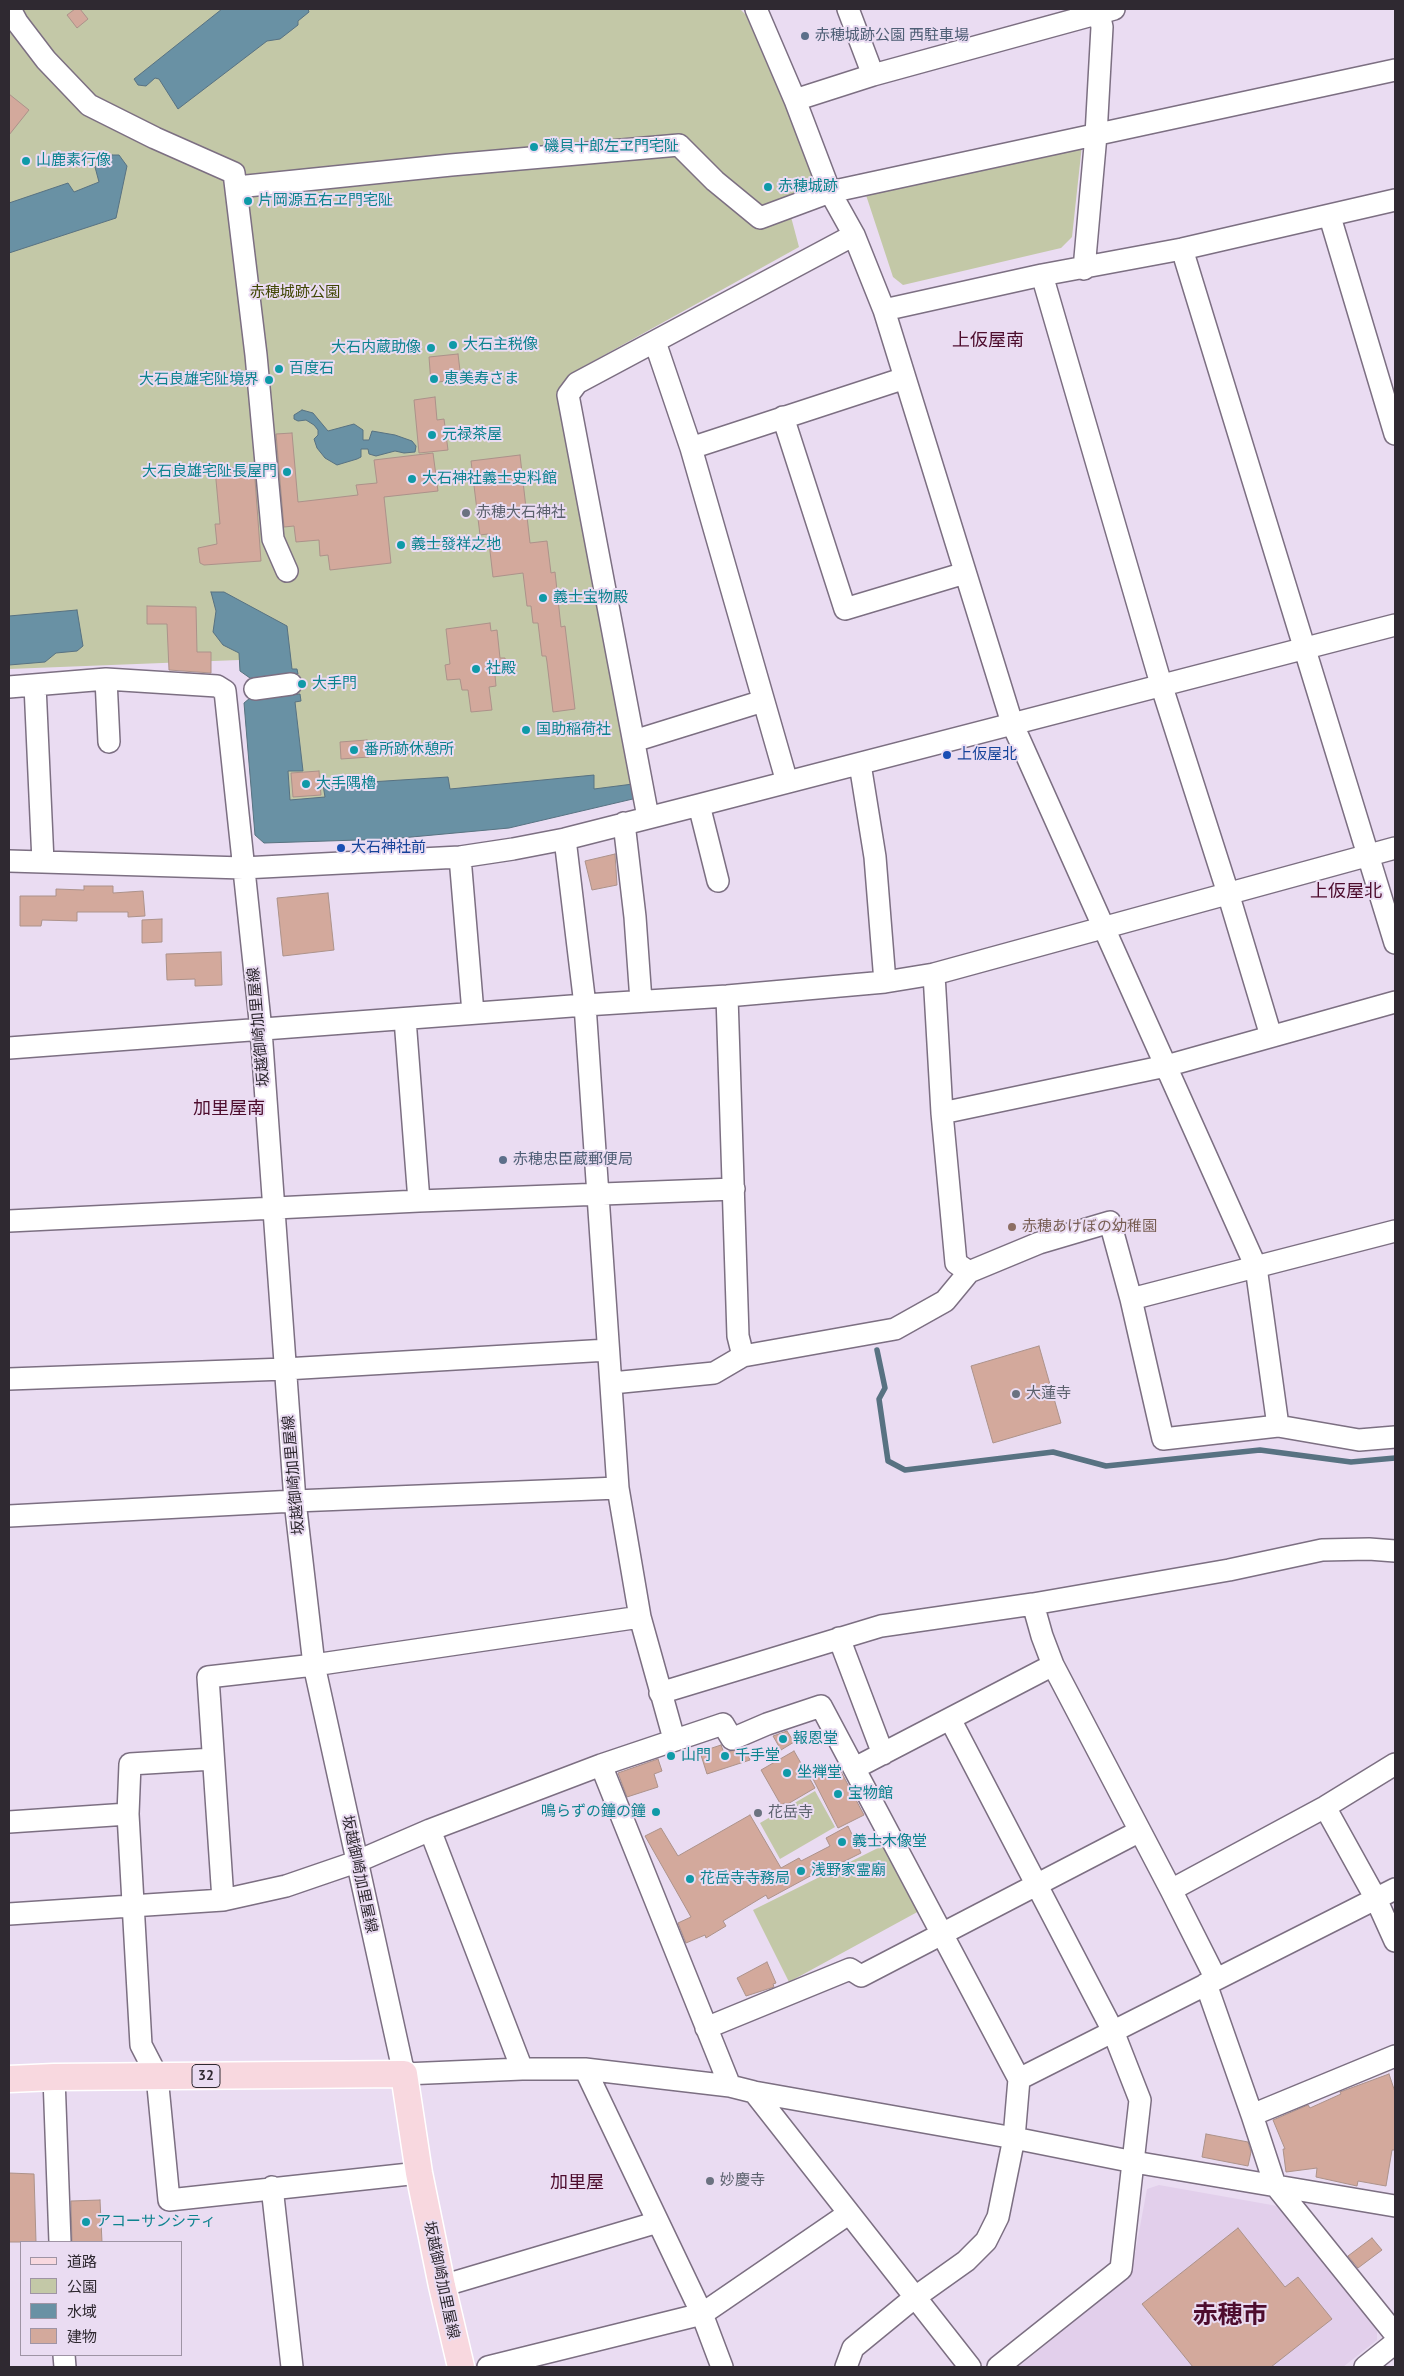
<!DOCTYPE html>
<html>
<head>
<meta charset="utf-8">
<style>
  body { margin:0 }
  #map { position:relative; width:1404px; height:2376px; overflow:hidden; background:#eadcf2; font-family:"PT Sans","Noto Sans JP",sans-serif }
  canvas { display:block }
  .frame { position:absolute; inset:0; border:10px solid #2f2931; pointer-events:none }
  .legend { position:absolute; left:20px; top:2241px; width:162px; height:115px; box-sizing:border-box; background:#eadcf2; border:1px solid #9f94a5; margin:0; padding:6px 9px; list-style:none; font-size:15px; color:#2f2931 }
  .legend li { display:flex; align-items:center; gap:10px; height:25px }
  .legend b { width:25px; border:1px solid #9f94a5 }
</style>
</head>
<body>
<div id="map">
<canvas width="1404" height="2376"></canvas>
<div class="frame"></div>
<ul class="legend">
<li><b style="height:6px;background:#f8d8df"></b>道路</li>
<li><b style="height:14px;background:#c3c8a7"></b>公園</li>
<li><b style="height:14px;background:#6991a4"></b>水域</li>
<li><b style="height:14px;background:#d3a99c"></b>建物</li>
</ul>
</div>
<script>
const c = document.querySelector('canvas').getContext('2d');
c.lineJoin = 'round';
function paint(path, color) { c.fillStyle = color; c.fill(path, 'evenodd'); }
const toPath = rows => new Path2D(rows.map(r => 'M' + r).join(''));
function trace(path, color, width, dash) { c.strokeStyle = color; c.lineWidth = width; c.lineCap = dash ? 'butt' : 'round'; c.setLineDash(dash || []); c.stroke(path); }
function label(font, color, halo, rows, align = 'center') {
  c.font = font + ' "PT Sans","Noto Sans JP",sans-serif'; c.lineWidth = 4; c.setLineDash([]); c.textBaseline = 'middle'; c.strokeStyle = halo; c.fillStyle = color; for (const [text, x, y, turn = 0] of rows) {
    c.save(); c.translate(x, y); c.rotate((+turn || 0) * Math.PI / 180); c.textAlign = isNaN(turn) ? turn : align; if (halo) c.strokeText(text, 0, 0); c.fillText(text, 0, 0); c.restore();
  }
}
paint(toPath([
  [1159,2185,1283,2207,1377,2327,1377,2340,1343,2367,1018,2367,1131,2275,1147,2189]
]), '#e2cfeb');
paint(toPath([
  [9,9,740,9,746,15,814,172,805,191,786,198,799,247,570,374,559,398,633,784,509,828,390,839,264,843,255,835,244,703,250,698,257,683,240,671,239,660,9,669],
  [1082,145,1072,237,1061,248,903,285,893,277,865,192],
  [815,1791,835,1827,780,1859,760,1823],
  [886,1844,921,1910,789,1982,753,1910]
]), '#c3c8a7');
const water = toPath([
  [222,9,308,9,309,12,298,21,298,25,280,39,267,41,178,109,159,79,155,78,146,86,138,85,134,79,222,9],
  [112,155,119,155,127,166,116,218,9,253,9,203,68,183,74,192,99,182,95,167,112,155],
  [302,410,313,413,328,431,354,424,363,430,363,440,369,440,372,431,395,435,412,441,416,446,415,452,404,453,395,451,376,456,369,454,368,449,361,449,361,457,357,459,337,465,325,458,317,448,314,439,318,435,318,430,314,425,306,420,298,421,294,419,294,415,302,410],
  [211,592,224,592,287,626,292,669,297,669,298,674,288,675,290,695,300,694,301,701,295,702,303,771,288,771,290,800,325,797,323,785,448,777,450,789,594,775,594,789,633,784,637,798,509,828,390,839,264,843,255,835,244,703,250,698,257,683,240,671,239,653,223,645,213,632,216,611,211,592],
  [77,610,83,646,77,651,56,653,45,662,9,665,9,616,77,610]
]);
paint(water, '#6991a4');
trace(water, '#587282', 1);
trace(toPath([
  [877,1350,885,1388,879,1399,888,1461,905,1470,1053,1452,1106,1466,1260,1450,1351,1462,1395,1458]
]), '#587282', 5.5);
const building = toPath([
  [75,9,80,9,88,19,77,28,67,15,75,9],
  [9,94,29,110,9,135,9,94],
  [458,354,461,379,431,383,429,357,458,354],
  [435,397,437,420,444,419,448,450,419,453,414,400,435,397],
  [292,433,298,502,358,495,356,485,377,483,374,460,433,453,438,491,384,497,391,563,330,570,328,555,320,556,319,540,296,542,294,526,284,527,276,434,292,433],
  [520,455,530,543,547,541,551,573,555,572,561,627,565,626,575,709,553,712,547,662,546,656,542,656,538,623,533,623,531,606,527,606,523,573,493,577,488,534,480,535,471,461,520,455],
  [254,466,261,561,204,565,200,563,198,548,217,544,215,524,220,524,215,469,254,466],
  [147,606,196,607,197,652,211,652,211,673,169,670,167,624,147,624,147,606],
  [490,623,491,631,497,630,500,658,505,658,507,673,495,675,496,686,489,687,492,710,471,712,468,690,462,690,460,679,447,680,445,665,450,664,446,629,490,623],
  [367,740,369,757,341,759,340,742,367,740],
  [319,771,321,795,293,797,291,773,319,771],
  [615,854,617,885,592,890,585,861,615,854],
  [84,886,113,886,113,893,143,891,145,916,128,917,128,912,77,912,77,921,42,920,41,926,20,926,20,896,56,896,56,889,84,890,84,886],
  [328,893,334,950,283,956,277,898,328,893],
  [162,919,162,942,142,943,142,920,162,919],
  [221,952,222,985,195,986,195,979,167,980,166,954,221,952],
  [1039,1346,1061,1423,993,1443,971,1366,1039,1346],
  [787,1731,794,1742,781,1750,773,1736,787,1731],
  [721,1745,724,1753,745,1747,750,1760,707,1774,700,1752,721,1745],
  [794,1751,815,1788,786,1805,785,1803,781,1805,761,1770,794,1751],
  [658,1759,662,1771,654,1774,658,1787,627,1797,618,1773,658,1759],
  [837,1764,864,1815,838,1828,812,1777,837,1764],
  [750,1815,781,1868,799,1858,801,1861,830,1846,826,1838,848,1826,861,1853,839,1864,838,1861,768,1899,766,1895,723,1921,726,1926,706,1938,705,1935,686,1943,678,1923,691,1917,645,1836,661,1828,678,1856,750,1815],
  [767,1962,776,1983,773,1984,774,1987,746,1996,737,1978,767,1962],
  [1389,2074,1395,2092,1395,2150,1392,2150,1386,2186,1358,2181,1357,2186,1316,2177,1317,2168,1286,2172,1283,2149,1285,2149,1273,2120,1308,2105,1310,2108,1341,2094,1340,2092,1389,2074],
  [1206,2134,1248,2142,1251,2152,1248,2166,1202,2157,1206,2134],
  [9,2173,34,2174,36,2242,9,2242,9,2173],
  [100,2200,102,2242,72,2242,71,2201,100,2200],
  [1238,2228,1285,2287,1298,2277,1332,2319,1271,2367,1193,2367,1142,2304,1238,2228],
  [1372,2238,1382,2250,1358,2268,1348,2256,1372,2238]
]);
paint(building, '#d3a99c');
trace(building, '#ac928a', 1);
const minor = toPath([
  [10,9,17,22,46,60,89,105,155,138,234,173,256,355,273,539,287,571],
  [756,9,795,100,830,192,854,235,884,310,1012,723,1256,1267,1278,1426],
  [848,9,873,75],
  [795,100,873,75,1114,9],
  [237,187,451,165,679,145,715,181,760,218,830,192,1395,70],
  [1330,217,1395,434],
  [1182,249,1395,943],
  [1084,269,1096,135,1102,27,1098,9],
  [1042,275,1161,684,1228,893,1271,1036],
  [884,310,1042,275,1182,249,1395,200],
  [655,342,691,448,787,782],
  [783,417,845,609,965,573],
  [691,448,905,378],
  [106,679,109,742],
  [35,685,43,862],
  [9,687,106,679,217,686,225,691,261,1030,295,1501,314,1665,404,2074,522,2069,585,2069,730,2086,754,2092,1014,2138,1134,2162,1395,2206],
  [255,689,291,684],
  [634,741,763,701],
  [860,764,875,857,885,982],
  [699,805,718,881],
  [648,817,568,395,577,383,854,235],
  [624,823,635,917,641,1001],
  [565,839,585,1005,618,1488,640,1617,674,1739],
  [460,857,473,1013],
  [9,861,243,868,460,857,513,849,565,839,699,805,1395,625],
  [934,974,942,1113,956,1263,969,1272],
  [727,996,738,1336,743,1356],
  [405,1019,419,1201],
  [9,1048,585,1005,727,996,885,982,934,974,1395,848],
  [942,1113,1166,1066,1395,1002],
  [9,1221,419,1201,734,1189],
  [1131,1299,1395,1231],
  [9,1379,285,1369,608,1350],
  [612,1383,714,1373,743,1356,895,1329,945,1301,969,1272,1039,1243,1110,1222,1131,1299,1163,1439,1278,1426,1359,1440,1395,1437],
  [9,1516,295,1501,618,1488],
  [1033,1604,1042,1636,1053,1665,1171,1890,1216,1979],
  [839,1638,883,1754],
  [660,1693,881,1626,1033,1604,1229,1570,1322,1550,1369,1549,1395,1551],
  [950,1719,1113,2031,1140,2100,1121,2269,998,2367],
  [601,1765,723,1724,732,1739,767,1724,821,1706,1019,2079,1014,2138,998,2217,986,2241,966,2261,914,2298,853,2348,846,2367],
  [855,1768,1053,1665],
  [1325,1807,1376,1899,1395,1941],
  [128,1814,130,1764,213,1759],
  [9,1822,128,1814,141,2045,157,2076,169,2200,419,2173],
  [430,1830,522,2069],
  [1171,1890,1325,1807,1395,1764],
  [223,1900,208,1677,314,1665,640,1617],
  [9,1914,223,1900,286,1886,356,1862,430,1830,601,1765,730,2086],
  [1206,1984,1252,2115],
  [706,2028,850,1969,861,1976,1140,1831],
  [1395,2056,1252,2115,1275,2185,1395,2334],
  [585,2069,702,2314,722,2367],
  [54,2077,60,2242],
  [1019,2079,1395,1889],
  [754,2092,970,2367],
  [272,2187,292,2367],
  [442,2286,658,2222],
  [64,2355,65,2367],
  [488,2367,702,2314,848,2214],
  [1365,2367,1395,2343]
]);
const major = toPath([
  [9,2079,54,2077,404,2074,419,2173,442,2286,461,2367]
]);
trace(minor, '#7c6f82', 24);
trace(major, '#fff', 29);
trace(minor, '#fff', 21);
trace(major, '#f8d8df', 26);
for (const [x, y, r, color] of [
  [805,36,5,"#5c6f8a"],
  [534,147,5,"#0f9aa8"],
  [26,161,5,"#0f9aa8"],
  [768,187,5,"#0f9aa8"],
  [248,201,5,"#0f9aa8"],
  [453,345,5,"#0f9aa8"],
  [431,348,5,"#0f9aa8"],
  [279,369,5,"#0f9aa8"],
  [434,379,5,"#0f9aa8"],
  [269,380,5,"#0f9aa8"],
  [432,435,5,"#0f9aa8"],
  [287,472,5,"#0f9aa8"],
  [412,479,5,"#0f9aa8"],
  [466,513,5,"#6b7280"],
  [401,545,5,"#0f9aa8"],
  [543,598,5,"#0f9aa8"],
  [476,669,5,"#0f9aa8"],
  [302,684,5,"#0f9aa8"],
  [526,730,5,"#0f9aa8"],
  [354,750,5,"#0f9aa8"],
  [947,755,5,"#1a4fb4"],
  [306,784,5,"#0f9aa8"],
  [341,848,5,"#1a4fb4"],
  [503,1160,5,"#5c6f8a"],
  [1012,1227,5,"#8d6e63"],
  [1016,1394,5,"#6b7280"],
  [783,1739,5,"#0f9aa8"],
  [671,1756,5,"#0f9aa8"],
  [725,1756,5,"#0f9aa8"],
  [787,1773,5,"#0f9aa8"],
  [838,1794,5,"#0f9aa8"],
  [656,1812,5,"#0f9aa8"],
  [758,1813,5,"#6b7280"],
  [842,1842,5,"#0f9aa8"],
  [801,1871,5,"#0f9aa8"],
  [690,1879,5,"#0f9aa8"],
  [710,2181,5,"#6b7280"],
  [86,2222,5,"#0f9aa8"]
]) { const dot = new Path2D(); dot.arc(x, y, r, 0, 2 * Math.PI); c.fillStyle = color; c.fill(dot); trace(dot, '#eadcf2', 2); }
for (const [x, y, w] of [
  [206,2076,28]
]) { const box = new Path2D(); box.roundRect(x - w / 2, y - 11.5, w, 23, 4); c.fillStyle = '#eadcf2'; c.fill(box); trace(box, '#2f2931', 1); }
label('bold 14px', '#2f2931', null, [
  ["32",206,2076]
]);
label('15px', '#4e5e75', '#eadcf2', [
  ["赤穂城跡公園 西駐車場",815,36],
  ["赤穂忠臣蔵郵便局",513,1160]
], 'left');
label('15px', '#0d838f', '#eadcf2', [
  ["磯貝十郎左ヱ門宅阯",544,147],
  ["山鹿素行像",36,161],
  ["赤穂城跡",778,187],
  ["片岡源五右ヱ門宅阯",258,201],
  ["大石主税像",463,345],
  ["大石内蔵助像",421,348,"right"],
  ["百度石",289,369],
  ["恵美寿さま",444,379],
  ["大石良雄宅阯境界",259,380,"right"],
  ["元禄茶屋",442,435],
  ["大石良雄宅阯長屋門",277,472,"right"],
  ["大石神社義士史料館",422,479],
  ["義士發祥之地",411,545],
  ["義士宝物殿",553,598],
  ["社殿",486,669],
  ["大手門",312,684],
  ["国助稲荷社",536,730],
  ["番所跡休憩所",364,750],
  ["大手隅櫓",316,784],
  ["報恩堂",793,1739],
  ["山門",681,1756],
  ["千手堂",735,1756],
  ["坐禅堂",797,1773],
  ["宝物館",848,1794],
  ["鳴らずの鐘の鐘",646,1812,"right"],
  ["義士木像堂",852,1842],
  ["浅野家霊廟",811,1871],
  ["花岳寺寺務局",700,1879],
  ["アコーサンシティ",96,2222]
], 'left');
label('15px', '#3f4502', '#eadcf2', [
  ["赤穂城跡公園",295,293]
]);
label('15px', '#5b616d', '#eadcf2', [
  ["赤穂大石神社",476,513],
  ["大蓮寺",1026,1394],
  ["花岳寺",768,1813],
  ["妙慶寺",720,2181]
], 'left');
label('15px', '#164399', '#eadcf2', [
  ["上仮屋北",957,755],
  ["大石神社前",351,848]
], 'left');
label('15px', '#2f2931', '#eadcf2', [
  ["坂越御崎加里屋線",259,1027,-95],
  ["坂越御崎加里屋線",294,1475,-95],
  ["坂越御崎加里屋線",359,1874,78],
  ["坂越御崎加里屋線",441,2280,78]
]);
label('15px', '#785e54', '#eadcf2', [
  ["赤穂あけぼの幼稚園",1022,1227]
], 'left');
label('18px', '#4d0c2d', '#eadcf2', [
  ["上仮屋南",988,341],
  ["上仮屋北",1346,892],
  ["加里屋南",229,1109],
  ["加里屋",577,2183]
]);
label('bold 25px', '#4d0c2d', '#eadcf2', [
  ["赤穂市",1230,2316]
]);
</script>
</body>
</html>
